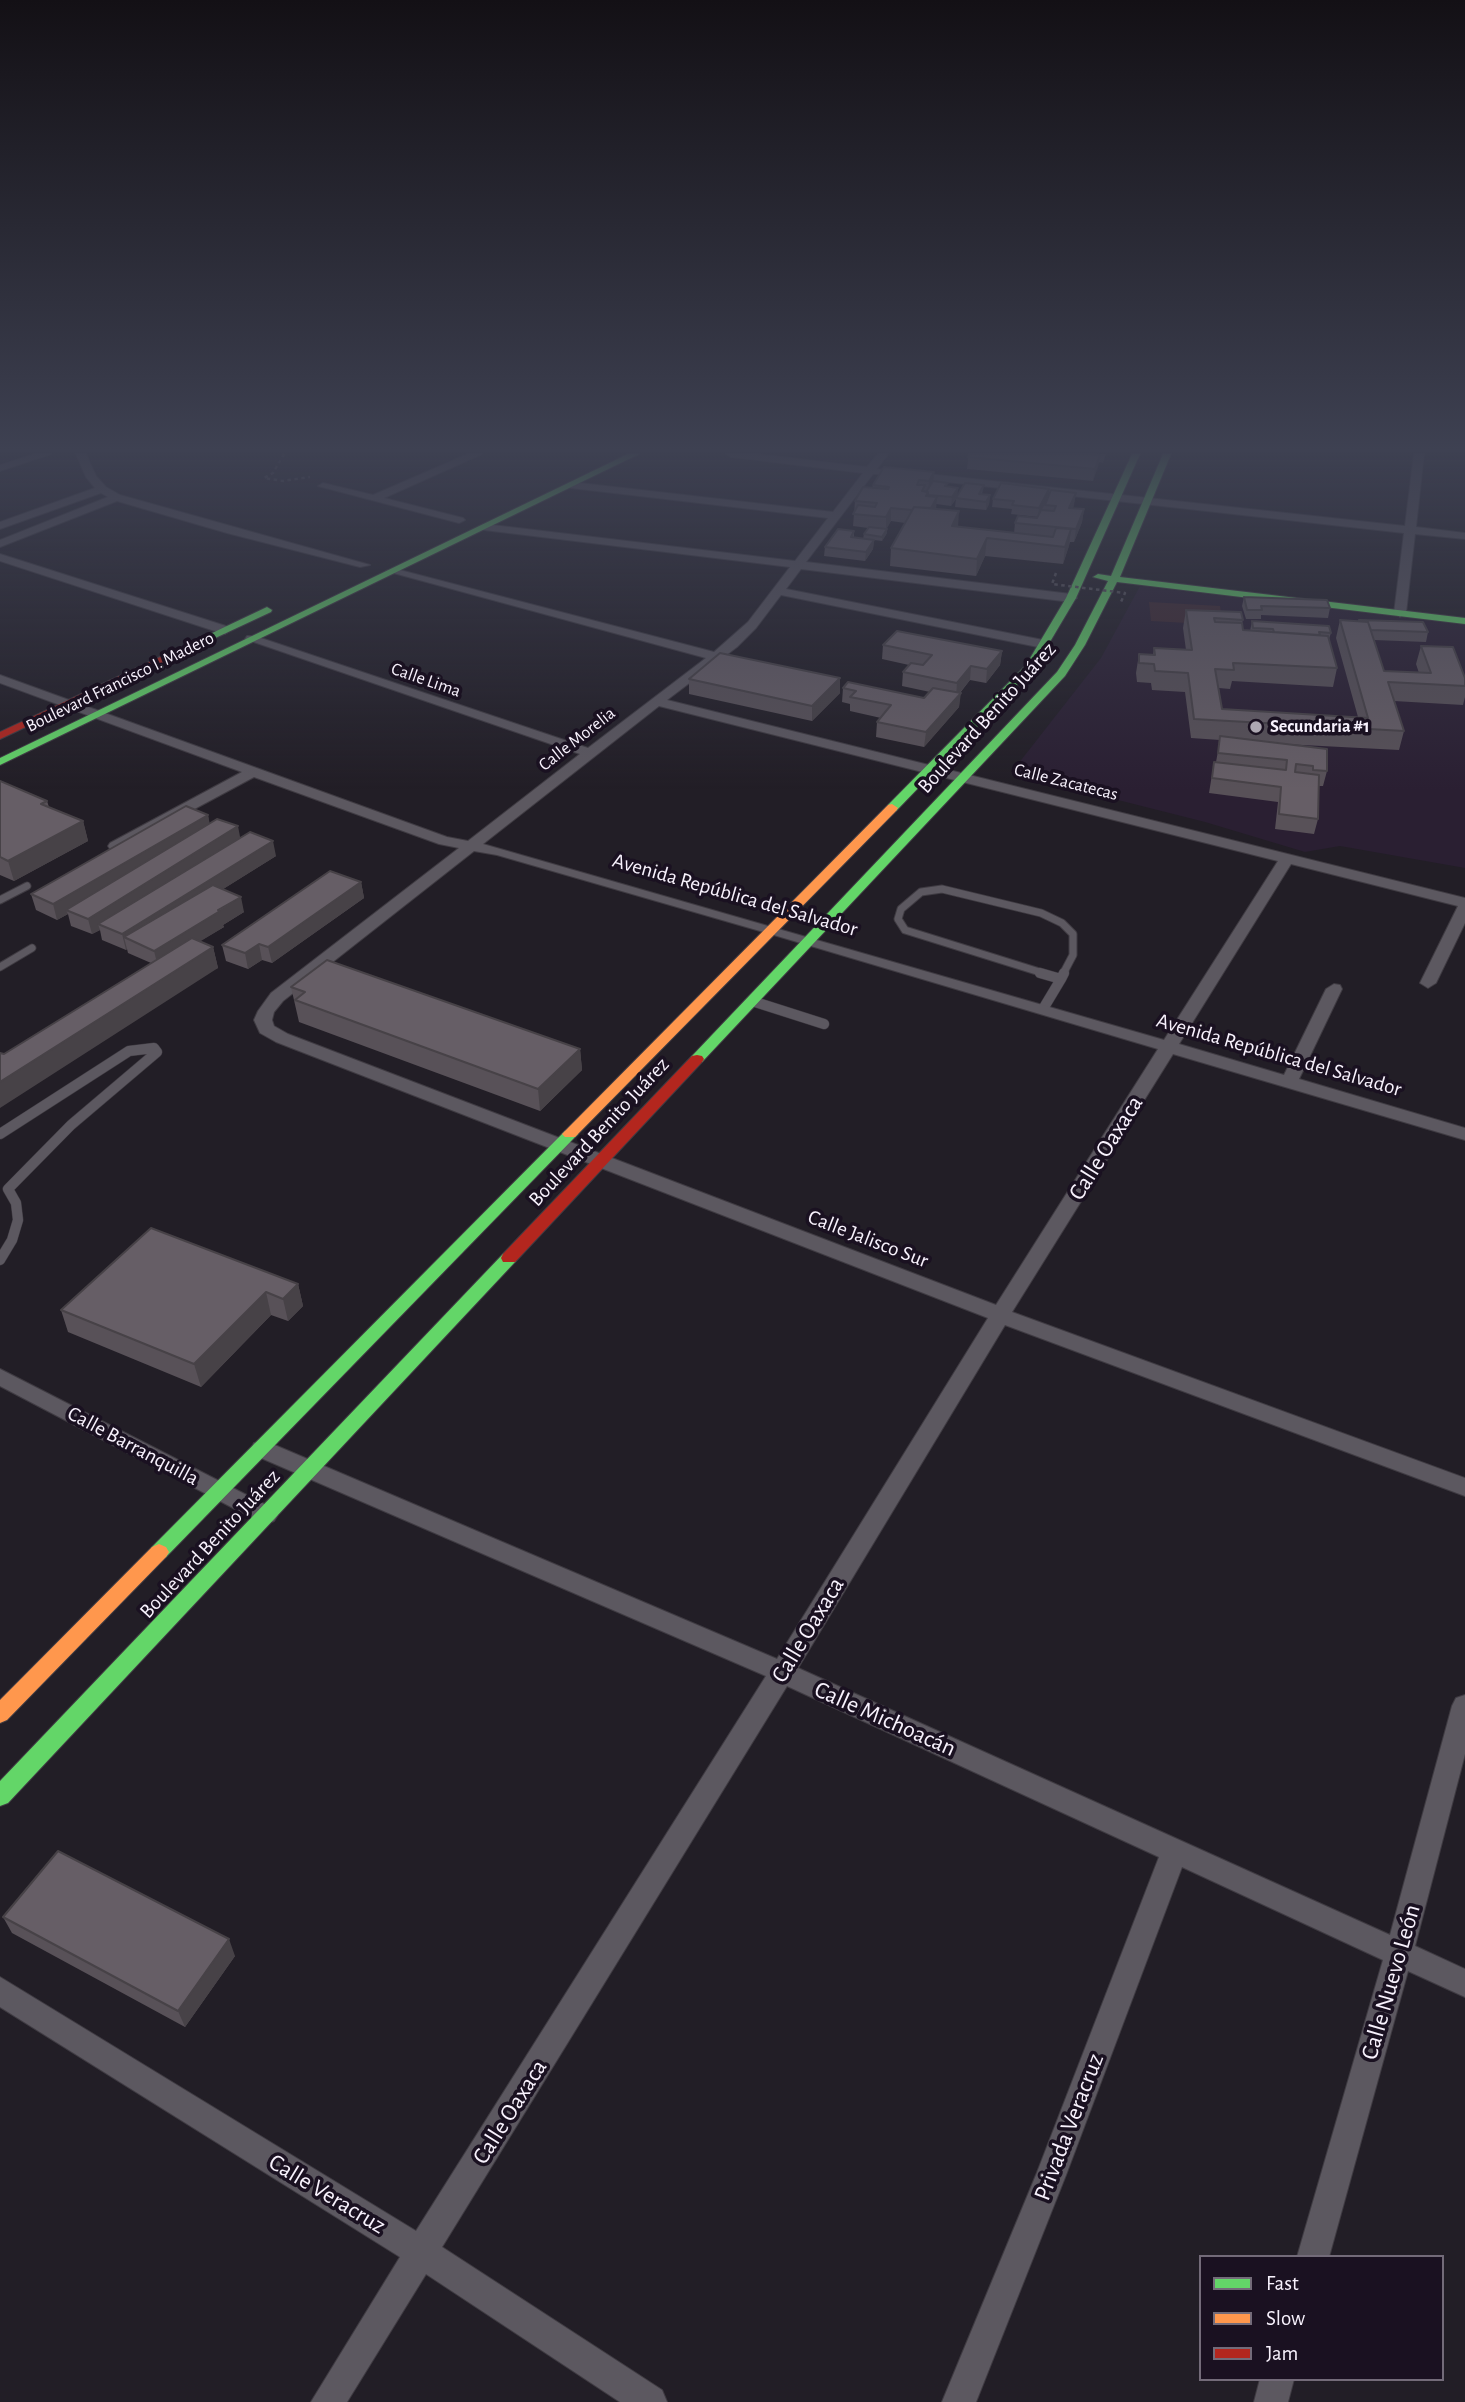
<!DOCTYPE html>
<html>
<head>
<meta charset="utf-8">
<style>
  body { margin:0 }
  #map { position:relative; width:1465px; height:2402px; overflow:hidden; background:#221e26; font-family:"Alegreya Sans",sans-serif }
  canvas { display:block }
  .legend { position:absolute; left:1199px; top:2255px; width:245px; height:126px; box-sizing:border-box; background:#1a1121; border:2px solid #736b79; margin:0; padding:9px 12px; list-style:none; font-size:21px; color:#f8f2fd }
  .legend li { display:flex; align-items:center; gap:14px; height:35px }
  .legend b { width:35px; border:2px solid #736b79 }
</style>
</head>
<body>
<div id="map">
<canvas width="1465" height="2402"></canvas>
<ul class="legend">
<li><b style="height:9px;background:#63d668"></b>Fast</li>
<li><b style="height:9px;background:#ff974d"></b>Slow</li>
<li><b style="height:9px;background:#b3261e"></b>Jam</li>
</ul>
</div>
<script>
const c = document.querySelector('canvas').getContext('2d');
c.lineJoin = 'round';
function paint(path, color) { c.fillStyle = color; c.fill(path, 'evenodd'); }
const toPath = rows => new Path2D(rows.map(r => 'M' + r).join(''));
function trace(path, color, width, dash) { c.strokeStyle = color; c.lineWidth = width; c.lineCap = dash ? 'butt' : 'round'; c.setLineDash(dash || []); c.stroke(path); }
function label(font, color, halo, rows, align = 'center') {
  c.font = font + ' "Alegreya Sans",sans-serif'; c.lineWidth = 7; c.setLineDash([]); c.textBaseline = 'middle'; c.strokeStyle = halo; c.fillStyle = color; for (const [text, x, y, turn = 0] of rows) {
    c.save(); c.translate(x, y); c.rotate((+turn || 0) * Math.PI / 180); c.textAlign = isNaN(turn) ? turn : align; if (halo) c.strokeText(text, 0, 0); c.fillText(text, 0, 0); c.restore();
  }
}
paint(toPath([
  [1140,586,1465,625,1465,868,1340,846,1305,852,1205,822,1011,773,1101,658]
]), '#2a1f32');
paint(toPath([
  [1149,602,1220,606,1223,625,1151,621]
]), '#3f2931');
const laneFar1 = toPath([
  [0,900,27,886],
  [0,967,32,948],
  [1046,974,905,930,898,919,901,909,921,892,942,889,1041,913,1062,923,1073,934,1073,955,1063,974]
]);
const lane = toPath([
  [1040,973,1061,979],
  [1061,979,1064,973],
  [752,1001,824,1024],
  [1043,1009,1061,979],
  [0,1134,129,1051,154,1048,157,1052,71,1125,8,1189,16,1203,18,1220,12,1240,0,1260]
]);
const street = toPath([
  [35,454,51,454,0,471,0,465,35,454],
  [76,454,86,454,96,476,106,487,120,495,370,565,360,567,227,533,117,501,0,547,0,540,108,497,101,493,0,529,0,522,95,488,86,477,76,454],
  [468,454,482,454,384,498,463,518,465,520,459,523,318,486,323,483,373,495,468,454],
  [726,454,756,454,867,467,878,454,888,454,877,469,884,470,884,474,873,474,806,562,1071,594,1077,598,1071,602,801,569,786,589,1043,640,1049,644,1043,648,781,595,756,628,737,647,667,700,1465,898,1465,923,1436,983,1428,988,1420,983,1458,906,1291,864,1179,1044,1284,1075,1326,989,1334,984,1340,985,1342,989,1299,1079,1465,1128,1465,1140,1173,1054,1012,1312,1465,1478,1465,1496,1005,1325,798,1668,1390,1935,1452,1706,1456,1698,1465,1695,1465,1754,1415,1946,1465,1969,1465,1997,1408,1971,1329,2257,1297,2257,1383,1960,1182,1867,1066,2175,976,2402,942,2402,1036,2175,1159,1857,787,1686,442,2247,662,2390,667,2402,620,2402,426,2274,347,2402,311,2402,400,2257,0,2007,0,1977,416,2231,766,1676,254,1455,251,1449,254,1443,262,1441,270,1443,777,1659,988,1318,276,1042,260,1033,254,1020,258,1011,271,993,459,848,439,844,254,777,120,849,110,849,108,846,110,843,242,772,0,683,0,675,447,837,468,841,580,754,245,639,247,636,255,636,588,748,706,658,386,571,396,569,714,652,748,622,790,567,484,530,478,527,484,524,795,561,828,518,571,488,566,485,571,482,833,512,863,473,731,457,726,454],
  [659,706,1278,861,1164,1040,483,844,659,706],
  [474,851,497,855,767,933,1158,1049,996,1305,288,1034,274,1026,272,1020,274,1012,283,1001,474,851],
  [1414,454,1424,454,1416,527,1465,533,1465,539,1415,534,1406,613,1400,617,1394,613,1404,533,910,478,905,475,910,472,1405,526,1414,454],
  [0,554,229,627,231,630,225,634,221,633,0,561,0,554],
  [0,1369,274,1509,278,1515,274,1521,266,1524,258,1521,0,1386,0,1369],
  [1260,2379,1294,2379,1288,2402,1254,2402,1260,2379]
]);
const fast = toPath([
  [628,454,639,454,0,765,0,758,628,454],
  [1132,454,1140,454,1076,598,1035,667,896,811,888,811,888,805,1026,665,1066,598,1132,454],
  [1163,454,1171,454,1120,577,1465,618,1465,624,1117,582,1085,645,1065,676,702,1062,692,1062,690,1059,692,1056,1057,672,1075,645,1108,581,1093,577,1098,574,1111,576,1163,454],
  [267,607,272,610,271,612,179,655,170,653,267,607],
  [570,1129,578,1134,575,1137,166,1557,159,1560,152,1557,149,1552,152,1547,565,1131,570,1129],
  [509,1252,515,1254,517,1258,515,1262,8,1803,0,1806,0,1781,503,1254,509,1252]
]);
const slow = toPath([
  [892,804,898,808,896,811,575,1137,565,1137,562,1134,565,1131,888,805,892,804],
  [159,1544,166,1547,169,1552,166,1557,7,1720,0,1723,0,1700,152,1547,159,1544]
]);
const jam = toPath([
  [175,650,179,651,179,655,0,739,0,732,175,650],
  [697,1055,702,1056,704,1059,702,1062,515,1262,503,1262,501,1258,503,1254,692,1056,697,1055]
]);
trace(laneFar1, '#3f3b42', 9);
trace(lane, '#3f3b42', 11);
trace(street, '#3f3b42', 2);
trace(fast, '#3f3b42', 2);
trace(slow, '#3f3b42', 2);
trace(jam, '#3f3b42', 2);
trace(toPath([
  [284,454,273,473,264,478,283,481,310,477]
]), '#59565d', 2.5, [3.5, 3.5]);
trace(laneFar1, '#5c5860', 7);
trace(lane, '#5c5860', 10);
paint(street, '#5c5860');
paint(fast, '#63d668');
paint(slow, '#ff974d');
paint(jam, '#b3261e');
trace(toPath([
  [1056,573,1052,584,1125,593,1120,604]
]), '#59565d', 2.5, [3.5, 3.5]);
paint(toPath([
  [969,454,1106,454,1103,463,1099,462,1093,481,967,469,968,457],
  [934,472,934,481,948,487,958,488,957,496,984,485,982,494,990,495,989,504,986,510,955,507,956,499,951,506,936,504,936,509,958,527,1014,533,1015,523,1037,518,1038,517,1011,514,1012,509,992,507,993,499,1049,489,1048,497,1076,493,1073,508,1084,509,1082,522,1074,542,1070,542,1063,564,985,556,976,576,890,566,891,548,905,523,891,521,886,529,887,533,882,541,874,540,873,549,865,561,824,556,825,547,854,531,854,537,863,539,864,534,868,528,853,526,855,501,872,488,873,485],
  [1244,597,1330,608,1328,618,1261,615,1261,619,1246,619,1242,606],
  [1186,610,1243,620,1242,623,1243,630,1250,631,1252,621,1331,633,1329,639,1337,668,1333,687,1232,681,1230,689,1219,688,1222,709,1358,717,1336,638,1340,620,1359,621,1359,620,1428,632,1426,642,1374,640,1384,671,1419,673,1416,664,1421,646,1465,678,1465,697,1463,705,1394,701,1404,731,1399,750,1283,744,1327,771,1323,786,1319,786,1318,819,1314,834,1275,829,1278,802,1209,793,1214,762,1216,762,1220,740,1191,738,1185,692,1152,690,1151,683,1137,682,1136,673,1139,654,1153,655,1154,648,1186,650,1183,628],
  [883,645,1002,651,1000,665,986,683,970,680,960,693,959,707,924,747,876,737,877,722,881,718,850,711,850,704,842,702,843,688,924,698,930,692,902,686,903,672,909,665,882,659],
  [689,679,840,693,812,721,689,694],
  [0,781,47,801,49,807,83,821,88,841,14,881,0,875],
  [208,815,209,823,276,856,223,889,244,912,223,925,224,927,200,941,213,947,218,968,4,1054,151,963,128,953,127,949,126,950,102,940,100,930,92,934,71,926,68,914,57,920,36,910,31,894],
  [361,882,364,898,272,963,262,960,248,969,226,961,222,945],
  [291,987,580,1049,582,1070,540,1111,299,1022],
  [298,1284,303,1306,288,1321,271,1315,201,1387,68,1332,61,1310],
  [3,1917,235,1956,185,2027,12,1933]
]), '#585158');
paint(toPath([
  [1100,455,1098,467,1093,481,1095,469],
  [934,472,933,484,928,494,929,481],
  [958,488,957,496,951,506,952,497],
  [1049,489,1048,498,1038,517,1039,508],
  [1076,493,1074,505,1068,521,1069,508],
  [990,495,989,504,986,510,986,502],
  [937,497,936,510,931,508],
  [891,508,891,521,886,530,886,517],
  [1084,509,1082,522,1074,542,1076,529],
  [959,511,958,528,952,526],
  [887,529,887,533,882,541,882,537],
  [1071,529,1069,546,1063,564,1065,547],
  [987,538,985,556,976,576,977,559],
  [874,540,873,549,865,561,866,552],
  [1002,651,1000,665,986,683,987,669],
  [971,666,970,680,956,697,957,683],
  [840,678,840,693,812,721,812,706],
  [961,693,959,707,924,747,926,732],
  [208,815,211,830,66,910,68,914,57,920,53,904],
  [83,821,88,841,14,881,8,861],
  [238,826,241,842,98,924,100,930,92,934,88,919],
  [273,841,276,856,137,943,124,937,127,949,126,950,122,934],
  [361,882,364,898,272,963,268,947],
  [241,897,244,912,223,925,224,927,158,967,154,951],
  [259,944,262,960,248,969,245,953],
  [213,947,218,968,0,1108,0,1082],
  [580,1049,582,1070,540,1111,538,1089],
  [298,1284,303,1306,288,1321,283,1299],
  [266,1292,271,1315,201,1387,194,1364],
  [229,1939,235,1956,185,2027,178,2011]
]), '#474247');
const building = toPath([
  [969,454,1090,454,1100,455,1095,469,968,457,969,454],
  [884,467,934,472,929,481,919,480,917,485,925,485,922,491,928,492,926,496,937,497,931,508,914,507,912,510,891,508,886,517,853,514,858,505,875,507,877,503,855,501,863,487,888,489,889,487,873,485,884,467],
  [933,481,948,483,945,486,958,488,952,497,928,495,928,492,926,492,933,481],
  [965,483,984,485,979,494,990,495,986,502,956,498,965,483],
  [1001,483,1049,489,1039,508,1012,505,1014,501,993,499,1001,483],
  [1051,490,1076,493,1069,508,1084,509,1076,529,1015,523,1018,516,1037,518,1041,510,1054,511,1056,506,1045,505,1051,490],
  [914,507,959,511,952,526,1053,537,1056,528,1071,529,1065,547,987,538,977,559,891,548,914,507],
  [869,527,887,529,882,537,864,534,869,527],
  [838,529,854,531,851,537,874,540,866,552,825,547,838,529],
  [1244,597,1327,600,1330,608,1261,606,1262,610,1247,610,1244,597],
  [1186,610,1241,612,1243,620,1214,618,1215,622,1242,623,1243,630,1328,636,1337,668,1233,663,1234,670,1215,669,1222,709,1368,718,1340,620,1368,622,1384,671,1431,673,1421,646,1453,647,1465,678,1465,686,1388,682,1404,731,1194,719,1188,673,1155,671,1154,664,1139,663,1139,654,1155,655,1154,648,1192,650,1186,610],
  [1359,620,1423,622,1428,632,1371,630,1368,622,1360,621,1359,620],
  [1252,621,1329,626,1331,633,1319,632,1320,635,1274,632,1273,629,1253,628,1252,621],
  [897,631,1002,651,987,669,971,666,957,683,903,672,911,663,923,665,932,655,883,645,897,631],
  [720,653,840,678,812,706,689,679,720,653],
  [848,682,924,698,933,688,961,693,926,732,877,722,891,705,850,697,856,691,843,688,848,682],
  [1220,736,1327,749,1327,771,1313,770,1313,766,1296,764,1295,772,1319,775,1318,819,1279,814,1281,787,1212,778,1214,762,1286,770,1287,760,1218,753,1220,736],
  [0,781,47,801,41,804,83,821,8,861,0,857,0,781],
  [186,806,208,815,53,904,31,894,186,806],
  [217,819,238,826,88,919,66,910,217,819],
  [250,832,273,841,122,934,98,924,250,832],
  [330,871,361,882,268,947,259,944,245,953,222,945,330,871],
  [213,885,241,897,218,910,220,911,154,951,124,937,213,885],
  [192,938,213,947,0,1082,0,1053,4,1054,192,938],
  [327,960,580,1049,538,1089,295,1000,305,992,291,987,327,960],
  [151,1228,298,1284,283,1299,266,1292,194,1364,61,1310,151,1228],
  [58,1851,229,1939,178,2011,3,1917,58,1851]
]);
paint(building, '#665e66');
trace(building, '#474247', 2);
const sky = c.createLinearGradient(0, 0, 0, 790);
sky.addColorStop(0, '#131015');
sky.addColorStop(0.57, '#3e4152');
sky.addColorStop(1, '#3e415200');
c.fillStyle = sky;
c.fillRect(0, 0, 1465, 790);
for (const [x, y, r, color] of [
  [1256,727,7,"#ada8b2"]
]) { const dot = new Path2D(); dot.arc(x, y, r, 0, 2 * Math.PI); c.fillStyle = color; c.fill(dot); trace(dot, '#1a1121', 2.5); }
label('18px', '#f8f2fd', '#1a1121', [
  ["Calle Lima",426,680,19],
  ["Boulevard Francisco I. Madero",120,682,-26],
  ["Calle Morelia",577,739,-38],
  ["Calle Zacatecas",1066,782,14]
]);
label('bold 18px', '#f8f2fd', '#1a1121', [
  ["Secundaria #1",1270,727]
], 'left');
label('21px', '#f8f2fd', '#1a1121', [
  ["Boulevard Benito Juárez",987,718,-48],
  ["Avenida República del Salvador",735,895,16],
  ["Avenida República del Salvador",1279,1055,16],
  ["Boulevard Benito Juárez",599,1132,-47],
  ["Calle Jalisco Sur",868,1239,21],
  ["Calle Barranquilla",133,1446,28],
  ["Boulevard Benito Juárez",210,1544,-47]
]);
label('24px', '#f8f2fd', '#1a1121', [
  ["Calle Oaxaca",1106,1148,-58],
  ["Calle Oaxaca",808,1630,-59],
  ["Calle Michoacán",885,1719,24],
  ["Calle Nuevo León",1391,1982,-74],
  ["Calle Oaxaca",510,2112,-58],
  ["Privada Veracruz",1069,2127,-69],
  ["Calle Veracruz",327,2194,31]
]);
</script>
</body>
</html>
